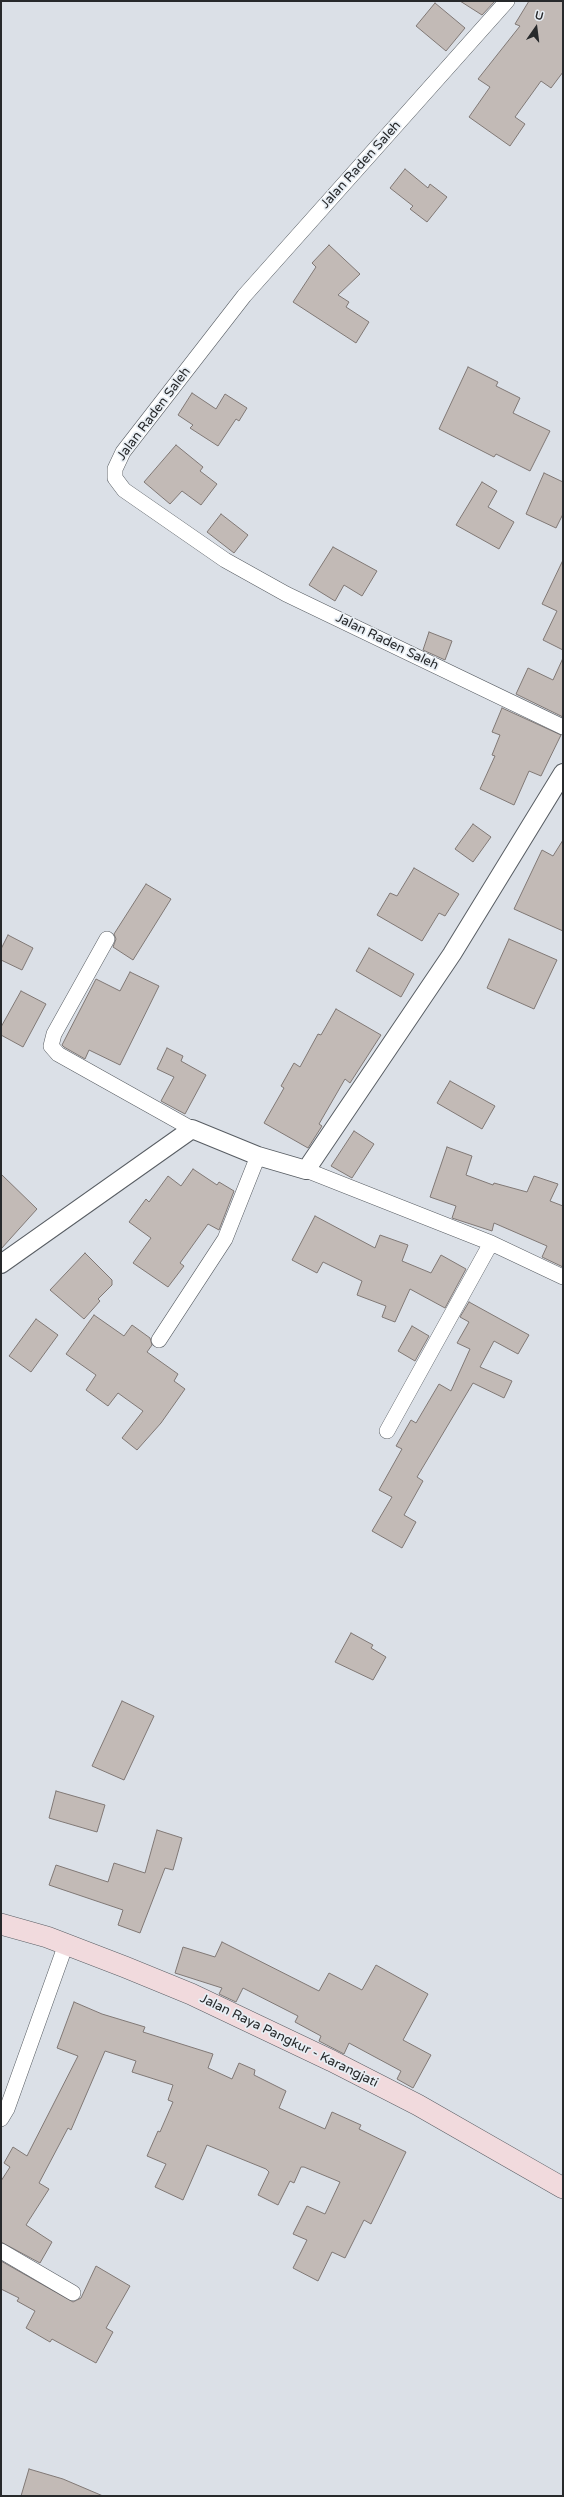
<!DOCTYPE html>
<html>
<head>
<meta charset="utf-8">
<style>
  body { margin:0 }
  #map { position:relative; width:564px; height:2497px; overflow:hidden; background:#dbe0e7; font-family:"Varela Round",sans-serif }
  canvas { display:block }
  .frame { position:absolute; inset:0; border:2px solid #27292b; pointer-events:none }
  .north { position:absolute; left:516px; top:8px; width:40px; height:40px; -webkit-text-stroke:3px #e8eef4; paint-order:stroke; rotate:14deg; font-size:11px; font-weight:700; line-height:16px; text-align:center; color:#27292b }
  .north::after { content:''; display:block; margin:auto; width:14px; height:18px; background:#27292b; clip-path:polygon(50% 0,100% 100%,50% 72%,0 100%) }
</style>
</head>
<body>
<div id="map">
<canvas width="564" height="2497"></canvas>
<div class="frame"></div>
<div class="north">U</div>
</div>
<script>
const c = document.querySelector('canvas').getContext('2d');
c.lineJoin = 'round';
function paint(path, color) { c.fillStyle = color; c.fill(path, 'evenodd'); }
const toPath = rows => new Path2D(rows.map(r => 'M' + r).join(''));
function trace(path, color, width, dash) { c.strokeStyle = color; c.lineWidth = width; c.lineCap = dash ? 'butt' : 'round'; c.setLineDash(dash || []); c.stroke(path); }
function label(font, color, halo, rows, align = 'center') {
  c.font = font + ' "Varela Round",sans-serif'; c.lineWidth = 3.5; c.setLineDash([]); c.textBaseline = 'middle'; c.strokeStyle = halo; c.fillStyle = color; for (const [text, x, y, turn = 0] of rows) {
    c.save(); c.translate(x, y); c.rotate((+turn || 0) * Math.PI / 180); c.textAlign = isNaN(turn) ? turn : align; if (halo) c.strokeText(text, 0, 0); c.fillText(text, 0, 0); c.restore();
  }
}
const building = toPath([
  [460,1,495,1,482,15,460,1],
  [529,1,563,1,563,72,551,88,541,81,515,117,525,124,510,146,469,117,490,87,478,79,520,26,515,24,529,1],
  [435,3,465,28,446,51,416,26,435,3],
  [405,169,428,188,430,184,447,197,427,222,410,209,413,206,390,188,405,169],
  [329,245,360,274,338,295,349,302,346,307,369,322,356,343,293,302,316,267,312,263,329,245],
  [468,367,498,382,496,386,520,398,513,413,550,431,530,471,496,454,494,457,439,429,468,367],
  [192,393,216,409,225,394,247,408,239,421,236,419,218,446,190,428,193,425,178,415,192,393],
  [176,445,203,467,200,471,217,484,201,505,182,491,170,504,144,482,176,445],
  [544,473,563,482,563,514,556,528,526,514,544,473],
  [482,482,497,491,488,507,514,522,499,549,456,525,482,482],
  [221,514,248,535,234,553,207,532,221,514],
  [333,547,377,571,362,596,344,585,335,601,309,585,333,547],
  [563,560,563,650,543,640,557,611,542,604,563,560],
  [429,632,452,641,445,660,423,650,429,632],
  [563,658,563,717,516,694,528,668,553,680,563,658],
  [502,708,561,735,541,776,529,771,514,805,480,789,495,756,492,755,500,735,492,732,502,708],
  [473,824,491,837,473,862,455,849,473,824],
  [563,840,563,931,514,909,542,850,553,856,563,840],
  [414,868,459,894,445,916,439,913,422,941,377,915,390,893,397,896,414,868],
  [146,884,171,899,133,960,113,947,116,939,114,934,146,884],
  [8,935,33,948,22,970,1,960,1,949,8,935],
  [509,939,557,960,534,1009,487,988,509,939],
  [369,948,414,974,401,997,356,971,369,948],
  [130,972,159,986,120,1065,89,1050,85,1059,64,1047,62,1045,96,979,120,991,130,972],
  [21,991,46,1004,23,1047,1,1035,1,1027,21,991],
  [336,1009,381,1035,350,1083,345,1079,319,1124,322,1126,308,1148,264,1123,284,1088,281,1086,294,1063,300,1067,318,1034,321,1035,336,1009],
  [167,1048,183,1056,181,1061,206,1075,185,1114,161,1101,174,1077,157,1069,167,1048],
  [450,1081,495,1106,482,1129,437,1103,450,1081],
  [354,1131,374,1144,352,1178,331,1166,354,1131],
  [447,1147,472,1156,466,1175,493,1185,494,1183,527,1192,534,1176,558,1184,550,1201,563,1206,563,1267,542,1257,547,1246,494,1223,492,1231,452,1218,456,1206,430,1197,447,1147],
  [193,1169,217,1185,219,1182,234,1191,219,1230,208,1224,180,1263,184,1266,168,1287,133,1263,151,1238,129,1222,146,1199,149,1202,168,1176,181,1186,193,1169],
  [1,1174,37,1209,1,1249,1,1174],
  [315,1216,375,1248,380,1235,408,1245,402,1261,431,1273,441,1255,466,1269,445,1308,410,1289,395,1322,382,1317,386,1306,357,1295,362,1281,323,1262,317,1273,292,1260,315,1216],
  [85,1253,112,1280,112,1285,98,1299,100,1301,84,1319,50,1290,85,1253],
  [469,1302,529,1335,518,1354,494,1341,480,1367,512,1381,504,1398,473,1383,417,1477,423,1481,404,1515,416,1522,402,1548,372,1531,392,1497,379,1490,402,1449,396,1446,411,1420,416,1423,439,1384,451,1391,470,1349,457,1343,469,1322,460,1317,469,1302],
  [94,1315,124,1336,132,1325,150,1338,152,1345,147,1352,178,1374,174,1381,185,1389,161,1423,137,1450,122,1438,143,1411,118,1393,108,1406,86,1390,96,1375,66,1354,94,1315],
  [36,1319,58,1335,31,1372,9,1356,36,1319],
  [412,1326,429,1336,415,1361,398,1351,412,1326],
  [351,1633,373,1645,371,1648,386,1657,373,1680,335,1662,351,1633],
  [122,1701,154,1716,124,1780,92,1766,122,1701],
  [56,1791,105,1805,97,1832,49,1818,56,1791],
  [157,1830,182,1838,173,1870,165,1868,140,1933,118,1925,123,1910,49,1885,56,1865,108,1882,114,1863,145,1873,157,1830],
  [222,1942,319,1991,329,1973,362,1990,376,1965,428,1994,403,2040,431,2055,413,2088,397,2079,401,2071,349,2043,344,2054,319,2041,321,2036,295,2022,298,2016,243,1988,236,2002,219,1994,222,1988,175,1973,183,1947,215,1957,222,1942],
  [74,2002,102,2014,145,2027,143,2032,213,2054,208,2068,232,2079,239,2063,255,2070,254,2075,286,2091,279,2108,325,2129,332,2112,361,2125,359,2129,406,2152,371,2224,364,2220,345,2258,332,2252,318,2281,293,2268,307,2240,293,2234,307,2206,325,2214,340,2182,304,2167,301,2167,294,2183,290,2181,278,2205,258,2195,269,2172,266,2169,207,2145,183,2200,155,2187,166,2164,147,2156,158,2131,160,2132,173,2102,168,2100,173,2085,132,2072,136,2061,105,2051,71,2130,68,2128,39,2183,49,2189,26,2225,52,2242,40,2263,1,2242,1,2181,10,2167,4,2163,13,2147,27,2156,78,2056,57,2048,74,2002],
  [1,2261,73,2302,81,2298,96,2266,130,2286,106,2328,113,2332,96,2363,52,2339,50,2342,26,2328,35,2311,17,2301,19,2298,1,2289,1,2261],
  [29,2469,63,2479,103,2496,21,2496,29,2469]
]);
paint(building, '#c2bab6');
trace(building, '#807875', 1);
const minor = toPath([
  [507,1,244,296,123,452,115,469,115,478,124,490,225,560,286,594,563,727],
  [107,939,54,1034,51,1046,58,1054,192,1129],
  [306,1170,491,1243,563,1277],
  [159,1340,225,1239,258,1156],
  [387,1431,491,1243],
  [1,2119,7,2109,66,1944],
  [1,2251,73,2293]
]);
const tertiary = toPath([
  [1,1264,192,1129,258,1156,306,1170,452,954,563,773]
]);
const secondary = toPath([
  [1,1924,47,1937,125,1967,191,1994,332,2061,418,2105,563,2188]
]);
trace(minor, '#585d63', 16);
trace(tertiary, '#585d63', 20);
trace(secondary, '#585d63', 22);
trace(minor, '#fff', 15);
trace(tertiary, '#fff', 18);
trace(secondary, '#f1dadd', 21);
label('13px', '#27292b', '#e8eef4', [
  ["Jalan Raden Saleh",361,165,-48],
  ["Jalan Raden Saleh",154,414,-53],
  ["Jalan Raden Saleh",387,642,26],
  ["Jalan Raya Pangkur - Karangjati",289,2041,26]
]);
</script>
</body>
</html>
